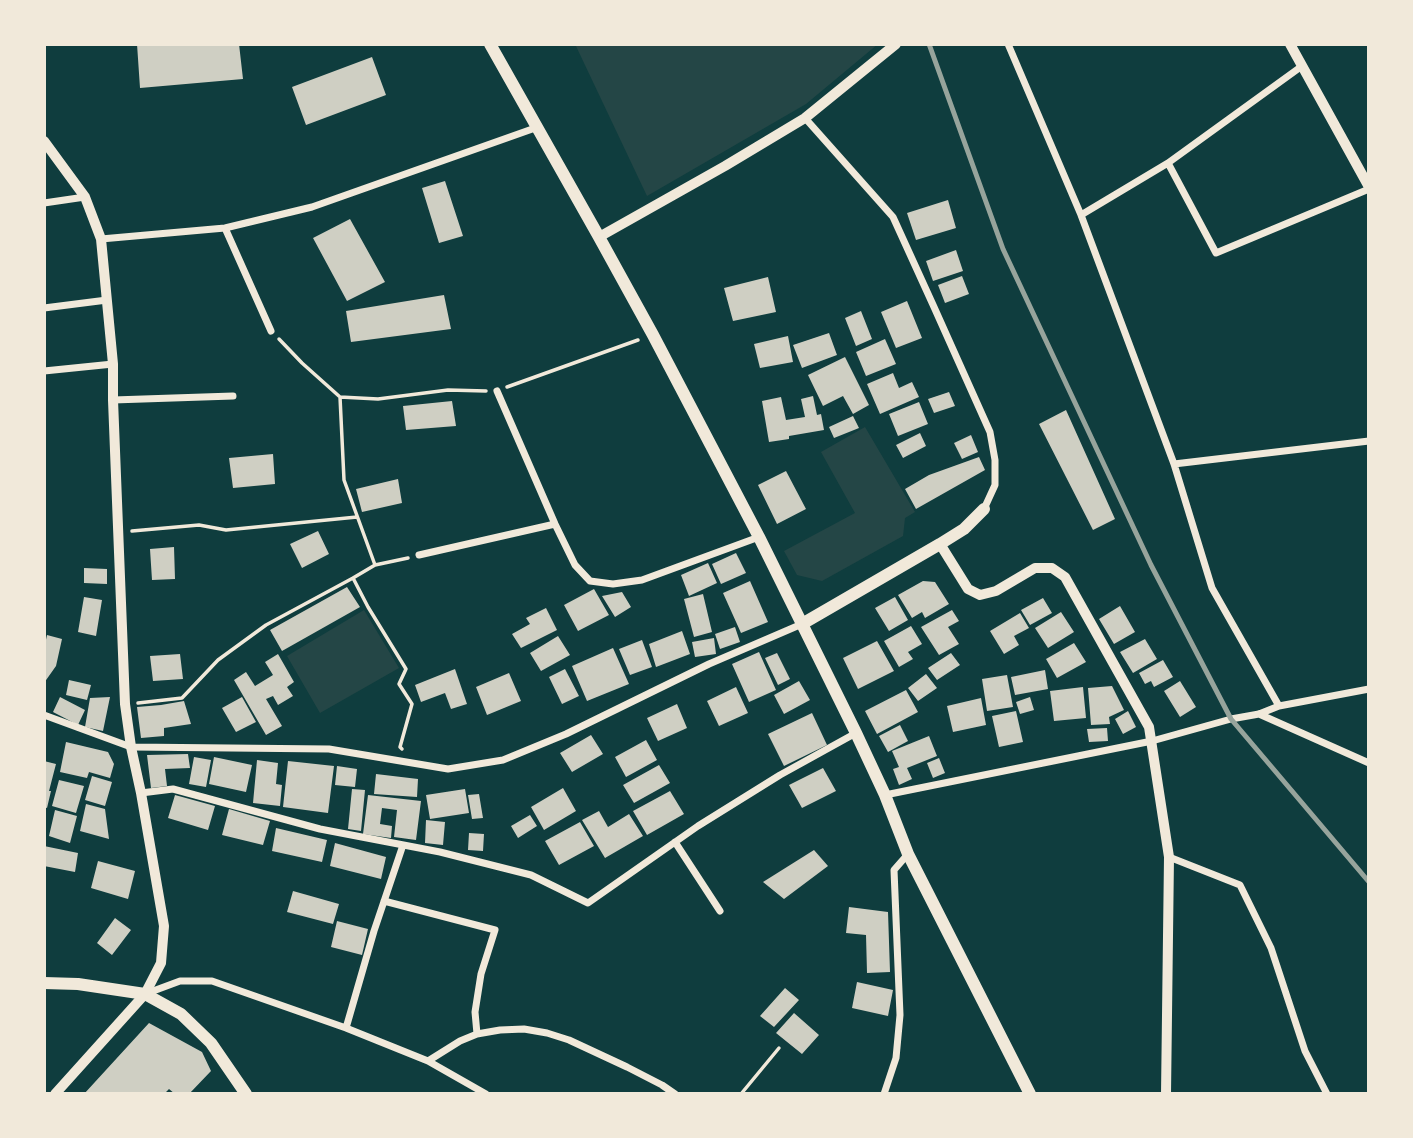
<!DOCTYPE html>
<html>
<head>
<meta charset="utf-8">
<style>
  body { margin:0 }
  #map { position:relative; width:1413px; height:1138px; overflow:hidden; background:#0f3d3e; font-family:"Sofia Sans Condensed",sans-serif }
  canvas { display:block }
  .frame { position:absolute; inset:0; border:46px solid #f1e9da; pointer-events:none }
</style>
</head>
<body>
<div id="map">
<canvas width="1413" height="1138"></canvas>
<div class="frame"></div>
</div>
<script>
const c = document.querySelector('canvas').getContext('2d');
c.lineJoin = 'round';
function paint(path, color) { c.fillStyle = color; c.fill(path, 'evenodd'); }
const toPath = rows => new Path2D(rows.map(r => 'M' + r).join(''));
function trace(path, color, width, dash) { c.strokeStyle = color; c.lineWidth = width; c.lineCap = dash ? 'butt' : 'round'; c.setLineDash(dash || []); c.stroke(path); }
paint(toPath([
  [575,44,878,44,806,104,647,196],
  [865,427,915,512,905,518,903,536,822,581,797,575,784,551,855,513,821,452],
  [364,610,399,668,320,713,287,656]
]), '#244646');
paint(toPath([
  [137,44,239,44,243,79,140,88],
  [372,57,386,95,306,125,292,87],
  [445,181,463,236,439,243,422,188],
  [948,200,956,228,916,240,907,213],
  [350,219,385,282,347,301,313,238],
  [956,250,963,271,933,281,926,261],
  [962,276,969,294,945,303,938,285],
  [768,277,776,312,733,321,724,288],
  [444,295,451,329,351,342,346,311],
  [907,301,922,338,896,348,881,312],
  [861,311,872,339,856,346,845,318],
  [829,333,837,355,802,368,793,345],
  [788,336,793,362,760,368,754,344],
  [885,339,896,364,866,376,856,352],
  [845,357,869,405,853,414,843,396,823,406,808,375],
  [893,373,899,388,912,382,919,397,880,414,867,384],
  [949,392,955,406,934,413,928,399],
  [813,396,817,415,821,414,824,430,789,436,789,439,769,442,762,401,781,397,786,420,805,417,801,399],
  [452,401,456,426,406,430,403,406],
  [919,402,928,424,898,436,889,414],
  [1066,410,1115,519,1093,530,1039,424],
  [853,416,859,428,834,438,829,427],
  [920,433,926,446,903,458,896,445],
  [971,435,978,452,962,459,954,443],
  [273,454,275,484,233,488,229,458],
  [979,457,985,470,916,509,905,489,929,475],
  [786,471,806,509,777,524,758,485],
  [398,479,402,503,362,512,356,489],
  [318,531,329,554,302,568,290,544],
  [174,547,175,579,152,580,150,549],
  [736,553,746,573,721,584,712,564],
  [708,563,717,583,689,596,681,575],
  [84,568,107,569,107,584,84,583],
  [750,581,768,622,741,633,723,593],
  [923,581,935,582,949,604,925,618,922,612,912,618,898,595],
  [347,587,360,607,282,651,270,630],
  [594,589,609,615,578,631,564,605],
  [622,592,631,607,615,617,602,596],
  [703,594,712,632,694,637,684,599],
  [84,597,102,600,96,636,78,632],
  [895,597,908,620,889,631,875,608],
  [1043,598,1052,613,1030,625,1021,610],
  [1120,606,1135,632,1114,644,1099,619],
  [546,608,557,630,521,648,512,634,530,624,526,618],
  [952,610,959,621,948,627,959,644,939,655,921,627],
  [1061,612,1074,632,1048,648,1035,628],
  [1020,613,1029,628,1014,636,1019,645,1004,654,990,631],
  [911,626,922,644,908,652,913,659,899,667,884,641],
  [735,627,740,642,720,649,715,634],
  [682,631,690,654,656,667,649,644],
  [47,635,62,639,56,666,44,683,44,649],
  [558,636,570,655,541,671,530,653],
  [714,638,716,654,695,657,692,642],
  [1145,639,1157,659,1133,673,1120,652],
  [642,640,652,667,630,675,619,649],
  [877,641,894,671,858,689,843,658],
  [1074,643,1086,662,1057,678,1046,659],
  [613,648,629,684,587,701,572,666],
  [759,652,776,690,749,702,732,664],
  [777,653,790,679,778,685,765,658],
  [951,653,960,665,937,680,928,668],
  [180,654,183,679,153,681,150,656],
  [278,654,294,682,287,687,293,696,278,705,273,696,266,699,282,726,266,735,234,680,246,672,255,686,273,675,265,662],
  [1163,660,1173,677,1154,687,1151,681,1145,684,1139,673],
  [455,669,467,704,451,709,445,693,421,702,415,685],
  [565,669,579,696,562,704,549,677],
  [1045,670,1048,689,1015,695,1011,677],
  [509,673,521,701,487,715,476,687],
  [926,674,937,688,918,701,908,688],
  [1007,675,1013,707,987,711,982,679],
  [69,680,91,685,87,700,66,695],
  [799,681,810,700,784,714,774,695],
  [1180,681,1196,707,1180,717,1164,691],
  [1112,686,1124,710,1109,717,1110,724,1091,725,1088,688],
  [736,687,748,713,719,726,707,701],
  [1083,687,1086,718,1054,721,1050,691],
  [906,690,918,712,877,734,865,711],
  [60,697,85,710,78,725,53,712],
  [110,697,103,731,85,727,90,698],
  [242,697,256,722,236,732,222,708],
  [1030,697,1034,710,1020,714,1016,702],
  [981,698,986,725,953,732,947,706],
  [184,701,191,724,164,728,164,736,141,738,137,707,161,705],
  [677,704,687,728,658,741,647,718],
  [1016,711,1023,742,999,747,992,716],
  [1128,711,1136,727,1123,734,1115,719],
  [812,713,827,745,784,766,768,734],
  [900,725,908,741,888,752,879,736],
  [1107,728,1108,741,1089,742,1087,729],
  [591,735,603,754,572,772,560,753],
  [929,736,937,756,907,768,912,779,899,785,893,769,899,767,892,751],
  [646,740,657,760,626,777,615,757],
  [66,742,108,752,114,764,110,778,89,772,87,778,60,772],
  [188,754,190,768,165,769,167,786,151,788,147,755],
  [194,757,211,760,206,787,189,784],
  [214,757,252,765,246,792,209,784],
  [939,758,945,773,933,778,927,763],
  [257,760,278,763,276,784,282,785,280,806,253,803],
  [44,761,56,764,49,791,51,791,47,808,44,807],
  [288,761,334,766,328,813,283,807],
  [659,765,670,783,634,803,623,785],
  [337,766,357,769,355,787,335,785],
  [823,768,836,791,802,808,789,785],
  [376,774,418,779,417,797,374,794],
  [92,776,112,782,105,806,85,800],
  [59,780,84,786,76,813,52,806],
  [563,788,576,811,544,830,531,807],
  [352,789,365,790,361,831,348,829],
  [465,789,469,813,430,819,426,795],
  [670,791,684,814,647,835,633,811],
  [479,794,483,818,472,819,468,795],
  [175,795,215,806,208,830,168,818],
  [368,795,421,801,416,840,394,837,397,810,382,808,380,824,392,826,391,838,363,834],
  [86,804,105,809,109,839,80,831],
  [229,809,270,821,263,845,222,835],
  [55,810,77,816,70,843,49,836],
  [599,811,608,827,629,814,643,836,605,858,582,820],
  [530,815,537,826,518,838,511,826],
  [426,820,445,822,443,845,425,843],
  [580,822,594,846,559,865,545,841],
  [276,828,327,840,322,862,272,851],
  [469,833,484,834,483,851,468,850],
  [335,843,386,857,381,879,330,866],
  [44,846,78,853,75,872,44,866],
  [814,850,828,866,784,899,763,882],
  [98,861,135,871,128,899,91,888],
  [293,891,339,904,333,924,287,912],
  [849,907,888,912,890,972,867,973,866,935,846,933],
  [115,918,131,930,112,955,97,943],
  [337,921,368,929,362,955,331,947],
  [857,982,893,990,888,1016,852,1008],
  [785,988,799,1000,774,1027,760,1016],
  [794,1013,819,1035,802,1054,776,1033],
  [149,1023,202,1052,211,1071,189,1094,175,1094,169,1089,164,1094,84,1094]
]), '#cfcfc3');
trace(toPath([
  [279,339,302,363,340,397,378,399,448,390,486,391],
  [507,387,638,340],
  [340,397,344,480,375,565,408,558],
  [132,531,199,525,226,530,357,517],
  [375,565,353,578,368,607,406,669,399,684,412,704,400,747,402,749],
  [138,703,182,698,218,660,266,625,353,578],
  [741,1094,779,1048]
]), '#f1e9da', 3.5);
trace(toPath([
  [1008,44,1081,215,1174,464,1212,588,1279,706],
  [805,118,893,217,934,307,990,432,995,460,995,485,984,509],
  [1168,163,1216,253,1369,189],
  [44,203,85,197],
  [1081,215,1168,163,1302,66],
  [225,228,271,331],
  [101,239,225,228,312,207,538,127],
  [44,308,107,300],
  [44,371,113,364],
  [497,391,555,524,575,565,590,581,613,584,642,580,759,537],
  [113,400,233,396],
  [1174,464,1369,441],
  [419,555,555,524],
  [1259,714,1369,763],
  [44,715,131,747,329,749,448,769,503,760,566,734,709,664,802,624],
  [141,793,173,789,320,829,440,852,531,875,588,903,698,826,780,775,856,733],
  [885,795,1152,741,1231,719,1259,714,1279,706,1369,689],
  [675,842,720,911],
  [1169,857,1240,885,1271,948,1305,1051,1327,1094],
  [384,901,495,930,481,974,475,1012,477,1034],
  [145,994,180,981,212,981,346,1028,428,1061,486,1094],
  [346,1028,374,931,403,845],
  [428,1061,460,1041,477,1034,500,1030,524,1029,547,1033,569,1040,627,1067,662,1085,675,1094],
  [884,1094,896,1058,900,1015,894,870,908,854]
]), '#f1e9da', 7);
trace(toPath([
  [1290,44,1369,187],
  [44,141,85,197,101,239,113,364,113,400,125,704,131,747,141,793,164,926,161,963,145,994,55,1094],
  [599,237,725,166,805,118,896,44],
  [940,544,968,589,980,595,996,591,1035,568,1052,568,1065,577,1149,727,1169,857,1166,1094]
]), '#f1e9da', 10);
trace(toPath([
  [802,624,940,544,964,529,984,509]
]), '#f1e9da', 12);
trace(toPath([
  [490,44,599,237,653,335,759,537,856,733,885,795,908,854,1030,1094],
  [44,983,78,984,145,994,181,1014,211,1043,246,1094]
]), '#f1e9da', 12);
trace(toPath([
  [929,44,1003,249,1151,565,1231,719,1369,882]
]), '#97a49c', 5);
</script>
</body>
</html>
